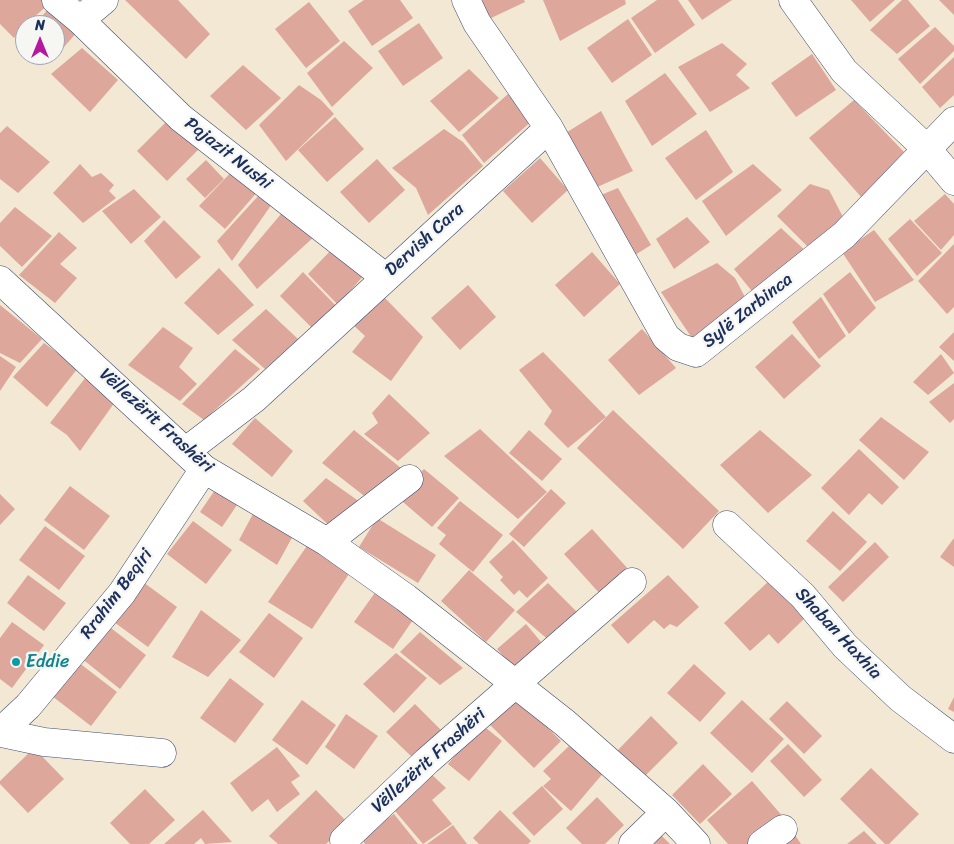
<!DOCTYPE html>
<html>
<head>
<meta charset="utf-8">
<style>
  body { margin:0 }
  #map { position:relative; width:954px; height:844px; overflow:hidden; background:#f2e8d3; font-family:Sriracha,sans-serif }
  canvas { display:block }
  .north { position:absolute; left:15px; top:15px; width:50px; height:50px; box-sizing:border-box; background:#f6f6f2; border:1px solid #9ea6b7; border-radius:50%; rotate:0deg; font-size:14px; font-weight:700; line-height:20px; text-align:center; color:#1b2f5e }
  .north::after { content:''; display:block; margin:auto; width:18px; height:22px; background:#b5179e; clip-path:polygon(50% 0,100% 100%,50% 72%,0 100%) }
</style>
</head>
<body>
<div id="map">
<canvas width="954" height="844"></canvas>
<div class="north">N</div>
</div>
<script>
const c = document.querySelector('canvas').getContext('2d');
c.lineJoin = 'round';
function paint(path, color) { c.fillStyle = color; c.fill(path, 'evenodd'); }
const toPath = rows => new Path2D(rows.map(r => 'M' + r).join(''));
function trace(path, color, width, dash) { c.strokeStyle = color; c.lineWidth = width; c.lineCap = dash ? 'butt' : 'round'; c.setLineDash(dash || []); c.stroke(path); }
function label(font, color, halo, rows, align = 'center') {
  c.font = font + ' Sriracha,sans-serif'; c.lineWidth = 5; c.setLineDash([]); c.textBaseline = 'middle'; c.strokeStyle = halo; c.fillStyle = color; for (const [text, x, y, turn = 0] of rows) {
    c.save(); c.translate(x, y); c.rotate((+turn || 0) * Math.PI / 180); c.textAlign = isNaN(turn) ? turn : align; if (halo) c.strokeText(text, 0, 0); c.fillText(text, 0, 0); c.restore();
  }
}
paint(toPath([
  [0,0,45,0,49,4,25,25,14,38,0,24],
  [125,0,178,0,210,34,186,59],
  [364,0,400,0,413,18,372,46,348,11],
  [482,0,524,0,525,2,489,19],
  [543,0,625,0,626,4,560,41],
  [657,0,678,0,695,25,655,53,631,18],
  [688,0,732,0,702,20],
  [851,0,895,0,870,22],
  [902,0,908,0,930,26,897,54,870,30],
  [939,0,954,0,954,15],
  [309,2,340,41,306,68,275,29],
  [49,8,78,31,64,47,55,39,55,25,39,25,36,23],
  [628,19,652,55,612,83,587,48],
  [419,23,443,58,403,86,378,51],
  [935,27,954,46,954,51,920,84,898,59],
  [344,41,373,68,332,107,307,73],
  [722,43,747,64,736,75,750,88,710,112,678,67],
  [82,48,118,80,90,112,51,74],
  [812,54,836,90,796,117,771,83],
  [954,57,954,95,940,108,922,87],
  [243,65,281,98,246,130,210,96],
  [469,69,499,98,459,132,430,101],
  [665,73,697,114,652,146,625,101],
  [299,85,321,100,334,114,286,161,259,125],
  [508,94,527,106,533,120,484,163,462,135],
  [854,100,904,152,862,198,809,138],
  [601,111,633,171,595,188,564,134],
  [172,116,202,146,167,181,137,151],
  [335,117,364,149,327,182,298,150],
  [7,126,50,162,18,193,0,179,0,133],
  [444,129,463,142,483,166,428,215,416,188,392,168],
  [706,130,733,172,696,200,665,158],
  [540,158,568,190,532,223,503,191],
  [377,159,405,190,369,223,340,192],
  [206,160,224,179,205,198,186,179],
  [80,164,92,177,101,173,114,185,109,191,116,198,83,223,53,193],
  [753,164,782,190,726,236,702,201],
  [235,168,259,190,225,229,199,206],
  [810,184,829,190,843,217,809,248,777,216],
  [618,188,651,245,627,260,591,199],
  [134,189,161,217,131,244,102,211],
  [945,194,954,204,954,235,941,250,914,221],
  [259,195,272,204,232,261,217,241],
  [15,207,52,236,22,267,0,246,0,223],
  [286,208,316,235,257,289,238,265],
  [687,217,710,242,674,269,656,239],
  [910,219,942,253,917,276,888,239],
  [164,220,201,257,176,279,144,241],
  [781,228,809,254,755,295,734,269],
  [874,230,914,280,875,302,842,252],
  [59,232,77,248,60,264,77,278,55,303,19,275],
  [954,244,954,307,947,314,918,281],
  [334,247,364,275,338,305,308,274],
  [592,252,620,284,584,317,555,285],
  [717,263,735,278,746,299,692,338,661,292],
  [219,268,254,305,218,335,184,303],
  [303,272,337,307,313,329,280,296],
  [850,272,876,308,849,334,823,294],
  [468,285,496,317,460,350,431,318],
  [384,297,423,337,391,381,352,352,365,336,350,322],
  [821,297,846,336,819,359,792,322],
  [0,305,42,339,20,363,0,353],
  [266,309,298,339,265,369,232,340],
  [163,327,193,348,179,367,197,384,180,401,128,365],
  [642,329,676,368,639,395,608,360],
  [954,332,954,361,939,347],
  [792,334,821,366,784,399,755,367],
  [44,343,78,368,47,407,13,377],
  [235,349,260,369,204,420,182,404],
  [543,352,606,417,568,448,544,424,552,411,519,370],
  [941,354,954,373,928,395,913,382],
  [0,356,16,367,0,391],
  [86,377,115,402,80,451,67,435,50,423],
  [954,383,954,419,950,423,929,402],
  [389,394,430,433,398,461,364,434,378,423,372,413],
  [613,410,719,511,683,549,577,448],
  [881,417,929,452,904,480,859,440],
  [255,418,293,451,272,477,232,444],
  [480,429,547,492,518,519,444,456],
  [354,430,407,473,372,502,322,463],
  [529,430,562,459,542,481,509,453],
  [760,430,812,475,768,513,720,465],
  [859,449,899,487,882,505,869,493,849,515,821,488],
  [424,469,459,498,432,527,396,496],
  [326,478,367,507,336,532,303,501],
  [70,486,110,516,84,550,44,520],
  [217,487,239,502,222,527,200,512],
  [551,489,566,503,524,547,509,534],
  [0,494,15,509,0,525],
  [460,501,503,535,473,572,439,544,446,535,437,528],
  [833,511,867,542,840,571,806,541],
  [254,512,294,534,277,565,239,540],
  [377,518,436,555,418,583,359,547],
  [193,521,232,550,206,584,167,554],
  [45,526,85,556,59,590,19,560],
  [592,529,629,570,601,595,564,554],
  [954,538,954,567,940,557],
  [513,540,548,578,527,598,519,590,514,595,500,580,503,577,489,562],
  [875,542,889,557,843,602,828,587],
  [309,543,349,574,312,629,268,602],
  [469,570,515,610,486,642,441,601],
  [28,575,66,603,44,631,7,603],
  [668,575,699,607,677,627,670,624,664,629,654,620,628,644,611,625],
  [770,580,805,618,778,644,769,634,750,651,724,623],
  [143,582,177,607,148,647,114,622],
  [548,583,580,615,552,643,516,612],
  [379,587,417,614,393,649,354,622],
  [201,610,241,640,208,677,172,657],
  [269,613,303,638,274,678,239,652],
  [12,622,44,645,12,688,0,679,0,638],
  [526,624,547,649,519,673,497,649],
  [107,625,146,655,120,689,81,658],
  [420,632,463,668,440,685,400,652],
  [396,653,427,678,394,713,363,684],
  [78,662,117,692,91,726,52,696],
  [694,664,726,693,700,722,667,693],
  [230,678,264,704,235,743,200,718],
  [515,695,561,741,534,768,487,722],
  [954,697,954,712,948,709],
  [302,700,336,725,307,765,272,740],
  [742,700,784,739,752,773,710,733],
  [787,701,822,736,804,754,769,719],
  [415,704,444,733,413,758,386,732],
  [346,714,378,736,354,769,325,747],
  [651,716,678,743,643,778,616,752],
  [481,724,502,741,469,781,448,764],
  [788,744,822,780,804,797,770,761],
  [569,746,605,771,571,811,543,786,551,779,543,771],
  [277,747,300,776,291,782,300,794,277,812,268,799,252,812,230,783],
  [34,748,64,779,28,813,0,784,0,781],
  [703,764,732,794,700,824,672,795],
  [871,768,919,814,889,844,885,844,840,799],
  [428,771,446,788,432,800,452,824,423,844,390,805],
  [752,781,784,818,755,844,728,844,707,820],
  [542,786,563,809,534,836,512,813],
  [145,789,175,820,149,844,130,844,110,823],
  [316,790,348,823,326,844,278,844,269,836],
  [597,797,624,825,605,844,582,844,566,828],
  [203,810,232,842,205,844,201,838,194,844,164,844],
  [500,810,531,841,528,844,479,844,473,838],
  [394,814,418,844,365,844,361,837],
  [453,825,467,844,427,844],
  [656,830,670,844,643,844],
  [864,831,877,844,847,844],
  [795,835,801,844,782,844]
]), '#dea79c');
const minor = toPath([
  [56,0,80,20,181,118,385,277],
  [466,0,477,23,549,128,666,337,678,347,696,353,844,235,954,121],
  [793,0,844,71,927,149,954,181],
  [80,20,104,0],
  [0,280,204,469,327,542,406,598,565,723,666,812,696,844],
  [186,451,254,399,549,128],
  [727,525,803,596,845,646,900,698,954,739],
  [327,542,409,479],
  [0,732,28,706,122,593,204,469],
  [1,733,44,742,162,753],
  [344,840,427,761,632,582],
  [633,844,666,812],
  [762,844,783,829]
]);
trace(minor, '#3b4b70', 29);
trace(minor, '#fff', 28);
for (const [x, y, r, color] of [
  [16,662,5,"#0f9aa8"]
]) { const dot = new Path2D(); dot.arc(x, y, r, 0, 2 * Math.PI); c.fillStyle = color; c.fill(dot); trace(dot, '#f6f6f2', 2); }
label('18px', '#1b2f5e', '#f6f6f2', [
  ["Pajazit Nushi",228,154,38],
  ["Dervish Cara",425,240,-42],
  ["Sylë Zarbinca",748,311,-38],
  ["Vëllezërit Frashëri",156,421,42],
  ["Rrahim Beqiri",117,594,-53],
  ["Shaban Haxhia",838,634,47],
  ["Vëllezërit Frashëri",429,761,-42]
]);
label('18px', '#0d838f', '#f6f6f2', [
  ["Eddie",26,662]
], 'left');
</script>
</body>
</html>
